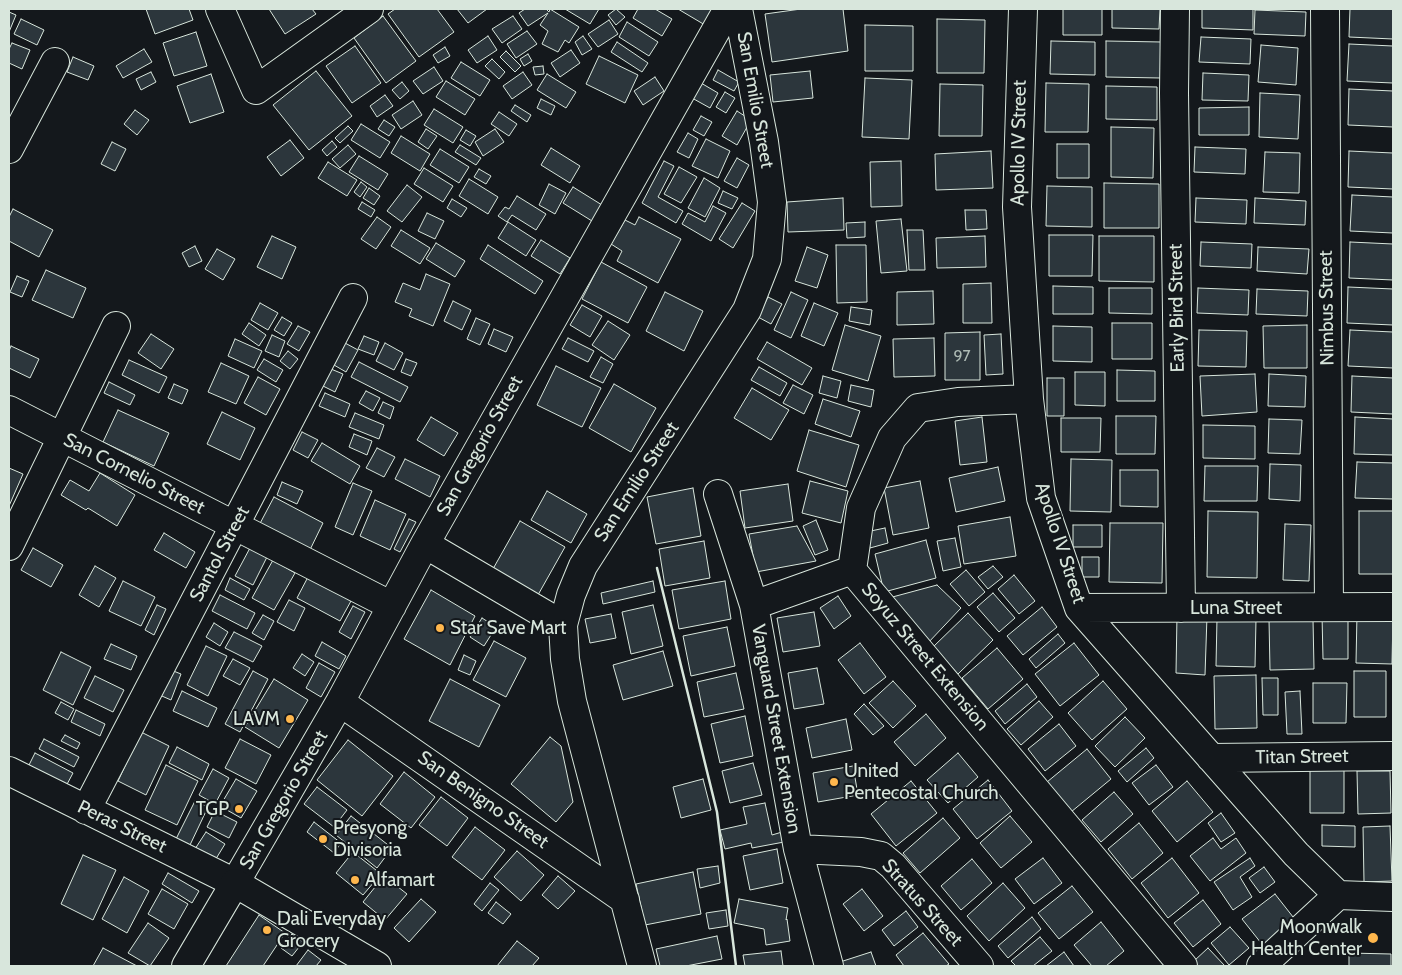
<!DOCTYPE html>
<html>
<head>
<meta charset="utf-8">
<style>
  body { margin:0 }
  #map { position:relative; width:1402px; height:975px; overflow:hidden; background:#14181c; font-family:Cabin,sans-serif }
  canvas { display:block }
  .frame { position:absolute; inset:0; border:10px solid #d8e6dc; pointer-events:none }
</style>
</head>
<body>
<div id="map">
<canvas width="1402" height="975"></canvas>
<div class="frame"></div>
</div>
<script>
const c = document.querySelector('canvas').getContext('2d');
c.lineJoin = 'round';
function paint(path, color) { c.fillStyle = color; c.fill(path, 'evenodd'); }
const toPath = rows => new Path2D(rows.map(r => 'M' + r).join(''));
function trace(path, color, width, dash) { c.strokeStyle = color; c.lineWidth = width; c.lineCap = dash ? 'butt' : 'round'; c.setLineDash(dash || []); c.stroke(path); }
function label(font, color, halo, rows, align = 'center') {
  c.font = font + ' Cabin,sans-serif'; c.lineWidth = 4; c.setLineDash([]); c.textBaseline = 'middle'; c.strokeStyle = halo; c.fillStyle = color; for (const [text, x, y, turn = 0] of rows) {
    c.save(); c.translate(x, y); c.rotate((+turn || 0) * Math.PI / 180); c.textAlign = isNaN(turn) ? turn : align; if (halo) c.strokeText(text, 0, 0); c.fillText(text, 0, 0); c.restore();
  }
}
const building = toPath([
  [146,9,189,9,193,20,155,34,146,9],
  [269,9,312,9,316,14,285,34,269,9],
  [395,9,437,9,454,32,419,57,388,14,395,9],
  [457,9,487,9,468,23,457,9],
  [525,9,546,9,549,12,550,9,579,27,569,43,565,40,558,52,542,44,548,31,540,25,548,13,528,26,519,13,525,9],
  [565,9,599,9,590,24,565,9],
  [616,9,625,17,616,25,608,15,616,9],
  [638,9,655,9,672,19,662,36,633,18,638,9],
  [678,9,714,9,705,25,678,9],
  [801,9,843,9,848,51,772,62,765,14,801,9],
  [1063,9,1102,9,1102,35,1063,35,1063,9],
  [1112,9,1160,9,1159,29,1112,28,1112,9],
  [1202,9,1253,9,1253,30,1202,28,1202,9],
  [1350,9,1393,9,1393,39,1349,37,1350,9],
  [1255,10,1306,12,1305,36,1254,34,1255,10],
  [9,12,16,15,9,32,9,12],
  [383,16,416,61,386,83,354,38,383,16],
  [513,16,522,29,502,43,492,29,513,16],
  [21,19,44,30,37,45,14,34,21,19],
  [937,19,985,20,984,73,937,73,937,19],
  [609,20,618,34,598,47,588,34,609,20],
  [627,22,658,42,649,56,619,37,627,22],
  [865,25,913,26,913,71,865,71,865,25],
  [527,31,537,44,516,58,507,44,527,31],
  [196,32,207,66,174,76,163,43,196,32],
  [488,36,497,50,477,63,468,50,488,36],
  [583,36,592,49,582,55,575,42,583,36],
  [1201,37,1251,39,1250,64,1199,62,1201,37],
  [1051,41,1095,42,1095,75,1050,74,1051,41],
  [1106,41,1162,42,1161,78,1106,77,1106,41],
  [617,42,648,63,642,72,611,52,617,42],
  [12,43,30,50,22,69,9,63,9,49,12,43],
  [1349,44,1393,46,1393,83,1347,81,1349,44],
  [1261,45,1298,48,1296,85,1258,82,1261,45],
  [355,46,381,83,352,103,326,66,355,46],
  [445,47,450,56,438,63,433,55,445,47],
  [144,49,152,62,123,78,116,66,144,49],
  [571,50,580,63,560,77,551,63,571,50],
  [506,51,521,66,515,72,500,57,506,51],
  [528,54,532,61,524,66,520,59,528,54],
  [599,56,638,75,625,103,586,84,599,56],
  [73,57,94,66,88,80,67,72,73,57],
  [492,59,505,72,499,79,485,66,492,59],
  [461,62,490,80,480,96,451,78,461,62],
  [543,66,544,74,535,75,533,67,543,66],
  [434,67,443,81,423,94,413,81,434,67],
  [718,70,739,82,734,91,713,80,718,70],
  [316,71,352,116,309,150,273,105,316,71],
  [810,71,813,98,773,102,770,75,810,71],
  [151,72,156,82,141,90,136,79,151,72],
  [523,72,532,85,512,99,503,86,523,72],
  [1203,73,1249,75,1248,101,1202,100,1203,73],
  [211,74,224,112,190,123,177,86,211,74],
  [547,74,576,92,566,108,537,90,547,74],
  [655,77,664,91,643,105,634,91,655,77],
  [865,78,912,80,909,139,862,137,865,78],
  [446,81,475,99,465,115,436,97,446,81],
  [402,82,409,91,400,99,392,90,402,82],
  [701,83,718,93,710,108,692,98,701,83],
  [1046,83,1089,84,1088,132,1045,132,1046,83],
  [940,84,983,85,982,136,939,136,940,84],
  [1106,86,1157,87,1157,120,1106,119,1106,86],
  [1349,89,1393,91,1393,127,1348,125,1349,89],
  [725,92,735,98,726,113,716,107,725,92],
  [1260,93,1300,95,1298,139,1259,137,1260,93],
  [385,95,393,106,377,117,370,106,385,95],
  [541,99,555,106,551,115,537,108,541,99],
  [413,101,422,115,401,129,392,115,413,101],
  [515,105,531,115,527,122,511,111,515,105],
  [1249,107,1249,135,1199,135,1199,108,1249,107],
  [434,109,463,127,453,143,424,125,434,109],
  [135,110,149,120,137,135,124,124,135,110],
  [737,111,751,120,737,145,722,136,737,111],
  [499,112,517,124,509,136,491,124,499,112],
  [701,116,712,122,704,136,693,130,701,116],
  [384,120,395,127,389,136,378,129,384,120],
  [361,124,390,142,380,158,351,140,361,124],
  [348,126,353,131,340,143,335,138,348,126],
  [1111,127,1154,128,1153,178,1111,177,1111,127],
  [426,129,437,136,428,149,418,142,426,129],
  [495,129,504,142,483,156,475,142,495,129],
  [466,130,476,136,470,146,460,140,466,130],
  [688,133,698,139,689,158,677,152,688,133],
  [401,136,430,154,420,171,391,153,401,136],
  [706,139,730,151,718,178,692,166,706,139],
  [290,140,304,158,281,176,267,157,290,140],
  [332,141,337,147,327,156,322,150,332,141],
  [112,142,126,149,115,171,101,164,112,142],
  [1057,144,1089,144,1089,178,1057,178,1057,144],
  [348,145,356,154,340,168,332,159,348,145],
  [460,145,481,158,476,165,455,152,460,145],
  [1195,147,1246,149,1245,174,1194,172,1195,147],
  [551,148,580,166,570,183,541,165,551,148],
  [440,149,469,167,459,183,430,165,440,149],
  [991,151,993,188,936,190,935,154,991,151],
  [1349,151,1393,153,1393,189,1348,187,1349,151],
  [1265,152,1300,153,1299,193,1263,192,1265,152],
  [359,156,388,174,378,190,349,172,359,156],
  [737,158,749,165,737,188,724,181,737,158],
  [664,161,674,166,658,197,683,211,676,223,642,203,664,161],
  [901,161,902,206,871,207,870,162,901,161],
  [328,162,357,180,347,196,318,178,328,162],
  [679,167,697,177,681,203,664,194,679,167],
  [424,168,453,186,443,202,414,184,424,168],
  [479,169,491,176,486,184,474,177,479,169],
  [704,178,720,188,705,217,688,208,704,178],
  [469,179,498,197,488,214,459,196,469,179],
  [361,182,367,187,360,197,354,192,361,182],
  [1104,183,1159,184,1159,228,1104,228,1104,183],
  [549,184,566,193,555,214,539,205,549,184],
  [407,185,422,197,402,222,387,211,407,185],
  [1047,186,1092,187,1092,227,1046,226,1047,186],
  [573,187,602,205,592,221,563,203,573,187],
  [369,188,380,196,374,205,363,198,369,188],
  [723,191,738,198,732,209,718,203,723,191],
  [1352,195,1393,197,1393,233,1350,231,1352,195],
  [517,196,546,214,536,230,512,215,507,222,498,216,505,207,509,209,517,196],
  [843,198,844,230,788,232,787,202,843,198],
  [1196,198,1247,200,1246,224,1195,222,1196,198],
  [1255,198,1306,201,1305,225,1254,223,1255,198],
  [452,199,467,208,461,217,447,208,452,199],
  [362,202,375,210,371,217,358,209,362,202],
  [742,203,755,211,733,248,719,239,742,203],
  [713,206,726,213,711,241,682,224,688,213,705,222,713,206],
  [13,209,53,230,39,257,9,241,9,217,13,209],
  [965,210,986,210,987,229,966,230,965,210],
  [427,213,444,221,435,239,418,231,427,213],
  [377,217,391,227,376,249,361,239,377,217],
  [639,217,681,239,658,283,617,261,622,251,611,244,625,220,635,225,639,217],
  [901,219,907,271,881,273,876,221,901,219],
  [508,222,536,240,526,256,498,238,508,222],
  [865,222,865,237,847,238,846,223,865,222],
  [401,230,430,248,420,264,391,246,401,230],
  [907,230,923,230,925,270,909,270,907,230],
  [1049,235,1093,235,1092,276,1049,276,1049,235],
  [272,236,296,247,282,279,257,267,272,236],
  [985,236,986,267,937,268,936,238,985,236],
  [1099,236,1154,236,1154,282,1099,281,1099,236],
  [541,240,570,258,560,274,531,256,541,240],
  [1201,242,1252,244,1251,268,1200,266,1201,242],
  [1350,242,1393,244,1393,280,1349,278,1350,242],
  [436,243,465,261,455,277,426,259,436,243],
  [488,245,543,281,535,294,480,259,488,245],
  [836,245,866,245,867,302,837,303,836,245],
  [195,246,202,261,189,267,182,253,195,246],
  [807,247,828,255,817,288,795,281,807,247],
  [1258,247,1309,249,1307,274,1257,271,1258,247],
  [217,249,235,259,223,280,205,269,217,249],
  [601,262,647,287,628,323,582,299,601,262],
  [46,270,86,288,73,318,32,300,46,270],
  [426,274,450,284,433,326,409,316,412,309,395,302,403,283,420,290,426,274],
  [17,276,29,281,22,297,10,292,17,276],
  [991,283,992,323,963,323,963,284,991,283],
  [1053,286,1093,287,1093,314,1053,314,1053,286],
  [1348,287,1393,289,1393,325,1347,323,1348,287],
  [1109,288,1152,288,1152,314,1109,313,1109,288],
  [1198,288,1249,290,1248,315,1197,313,1198,288],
  [1257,289,1308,291,1307,316,1256,314,1257,289],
  [933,291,934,324,897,325,897,292,933,291],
  [665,292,703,311,684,351,646,331,665,292],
  [791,292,808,300,791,338,774,330,791,292],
  [768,297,782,304,771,324,758,317,768,297],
  [453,301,471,310,462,330,444,321,453,301],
  [260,303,278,313,268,330,251,320,260,303],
  [814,303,838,313,824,346,801,336,814,303],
  [582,305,602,316,590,337,570,325,582,305],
  [851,307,872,310,870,325,849,321,851,307],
  [282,317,292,323,284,336,274,330,282,317],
  [476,318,490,324,480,345,467,339,476,318],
  [608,321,630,335,614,360,592,345,608,321],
  [249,323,266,335,259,346,242,334,249,323],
  [1112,323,1152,323,1152,359,1112,359,1112,323],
  [845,325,881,336,868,381,832,370,845,325],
  [1307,325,1307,368,1264,368,1263,326,1307,325],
  [298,326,310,332,299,351,287,344,298,326],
  [1053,326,1092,327,1092,362,1053,361,1053,326],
  [494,329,513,337,506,352,488,344,494,329],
  [1199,330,1247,331,1246,367,1198,366,1199,330],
  [1350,330,1393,332,1393,368,1348,366,1350,330],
  [980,332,980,380,945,380,945,333,980,332],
  [151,334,174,349,161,369,138,353,151,334],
  [1001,334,1003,374,986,375,984,335,1001,334],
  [272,335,285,341,279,357,265,351,272,335],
  [364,336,379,342,374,355,358,349,364,336],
  [568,338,594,351,588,362,562,349,568,338],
  [934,338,935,376,894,377,893,339,934,338],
  [235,339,262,351,254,368,228,356,235,339],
  [767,342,812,368,802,385,757,359,767,342],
  [345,343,358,350,346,372,334,365,345,343],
  [385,343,403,353,394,370,376,361,385,343],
  [11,346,39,359,30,378,9,368,9,351,11,346],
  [288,351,298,359,290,369,280,361,288,351],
  [601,357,613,364,603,383,590,377,601,357],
  [264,359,283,370,276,382,257,370,264,359],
  [406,359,417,363,411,376,401,372,406,359],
  [129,360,167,377,159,393,122,375,129,360],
  [359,362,408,387,400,402,351,377,359,362],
  [221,363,249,376,236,404,208,392,221,363],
  [556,366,601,388,582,427,537,405,556,366],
  [759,367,787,383,780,396,751,380,759,367],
  [331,369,343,374,335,392,323,386,331,369],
  [1117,370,1155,371,1155,401,1117,401,1117,370],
  [1075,372,1105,372,1105,406,1075,405,1075,372],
  [1255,374,1257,412,1202,416,1200,376,1255,374],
  [1269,374,1306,376,1305,407,1268,406,1269,374],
  [823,376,841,381,837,398,819,393,823,376],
  [1352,376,1393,378,1393,414,1351,412,1352,376],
  [258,377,280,389,266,415,244,403,258,377],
  [1047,378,1064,378,1064,416,1047,416,1047,378],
  [109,382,135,395,130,405,104,393,109,382],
  [174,384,188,390,182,404,168,398,174,384],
  [614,384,656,408,631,452,589,428,614,384],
  [793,385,813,395,804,414,783,403,793,385],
  [851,385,874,390,871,407,848,401,851,385],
  [752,388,789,410,771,440,734,418,752,388],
  [366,391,380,398,373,411,359,403,366,391],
  [325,393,350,404,345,417,319,406,325,393],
  [823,399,860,411,851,437,815,424,823,399],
  [383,402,394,407,390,419,378,413,383,402],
  [118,410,169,433,154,466,103,442,118,410],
  [222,412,255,428,240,460,207,444,222,412],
  [355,413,384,425,379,439,349,427,355,413],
  [1116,416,1156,416,1155,454,1116,454,1116,416],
  [431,417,458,433,444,456,417,440,431,417],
  [982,417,987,462,960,465,955,421,982,417],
  [1355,417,1393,419,1393,455,1354,454,1355,417],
  [1061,418,1101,418,1100,452,1061,452,1061,418],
  [1269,419,1302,420,1300,454,1268,453,1269,419],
  [1203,425,1255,426,1255,459,1203,458,1203,425],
  [809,430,859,445,846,487,797,471,809,430],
  [302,432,318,440,308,458,293,450,302,432],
  [354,434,372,441,367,455,349,447,354,434],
  [322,443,360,466,350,484,311,461,322,443],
  [377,448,395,457,384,477,366,468,377,448],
  [405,459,440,476,430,497,395,479,405,459],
  [1071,459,1112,460,1111,512,1070,511,1071,459],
  [1357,462,1393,463,1393,499,1355,498,1357,462],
  [1270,464,1301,465,1300,501,1269,499,1270,464],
  [1205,466,1258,466,1257,501,1204,501,1205,466],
  [998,467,1005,501,956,512,949,478,998,467],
  [9,468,23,474,9,506,9,468],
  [1120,470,1158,470,1158,507,1120,506,1120,470],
  [100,473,135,495,117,526,88,508,86,510,61,495,70,480,89,491,100,473],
  [810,481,848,491,841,523,802,513,810,481],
  [920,481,929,528,893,535,884,488,920,481],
  [282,482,303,491,297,504,277,495,282,482],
  [353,483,372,491,353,535,335,527,353,483],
  [788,484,793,521,745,528,740,491,788,484],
  [693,488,701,536,656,544,647,497,693,488],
  [547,491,587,514,571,543,531,520,547,491],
  [274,497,323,523,306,558,256,531,274,497],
  [375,500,406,514,390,550,360,536,375,500],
  [1208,511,1258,512,1257,578,1207,577,1208,511],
  [1359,511,1393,511,1393,574,1359,574,1359,511],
  [1010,517,1016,556,964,564,958,526,1010,517],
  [409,519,416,522,400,552,394,549,409,519],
  [816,520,828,550,815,555,803,526,816,520],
  [520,521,565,547,534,602,489,576,520,521],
  [1110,523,1163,523,1162,583,1109,582,1110,523],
  [1285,524,1311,525,1309,581,1283,580,1285,524],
  [1073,525,1102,525,1102,547,1073,547,1073,525],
  [797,526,816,561,756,572,749,534,797,526],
  [885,528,888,543,870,548,866,532,885,528],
  [164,533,195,552,186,568,154,550,164,533],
  [955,538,961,567,943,571,937,541,955,538],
  [926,540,936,578,884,592,875,554,926,540],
  [704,541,710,578,665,586,659,549,704,541],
  [33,548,63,565,51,587,21,570,33,548],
  [250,548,267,557,253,585,235,576,250,548],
  [1082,557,1099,557,1099,577,1082,577,1082,557],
  [273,560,295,573,274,610,252,598,273,560],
  [95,566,116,578,99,607,79,595,95,566],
  [993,566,1003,577,988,589,978,577,993,566],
  [966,570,985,592,969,606,950,584,966,570],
  [1014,575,1035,601,1019,614,998,589,1014,575],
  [308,577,351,601,340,621,297,598,308,577],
  [230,578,250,589,244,600,225,590,230,578],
  [123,581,155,597,141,626,109,611,123,581],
  [653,581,655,592,603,604,601,593,653,581],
  [725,581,731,619,679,629,672,590,725,581],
  [937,585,961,608,927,644,885,599,937,585],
  [431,590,475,616,450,665,404,639,431,590],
  [993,593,1015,618,999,632,977,607,993,593],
  [220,595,255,613,247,629,212,611,220,595],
  [838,596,851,616,834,629,820,608,838,596],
  [289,600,305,608,294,631,277,622,289,600],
  [157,605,166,609,154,635,145,630,157,605],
  [653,605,663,646,631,654,622,612,653,605],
  [353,606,365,612,351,639,339,632,353,606],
  [1042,607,1057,627,1023,655,1007,636,1042,607],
  [814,612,820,646,783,652,777,618,814,612],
  [968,613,993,640,958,674,933,647,968,613],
  [611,614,616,638,590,643,585,619,611,614],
  [1348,614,1348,659,1323,659,1322,615,1348,614],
  [1357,614,1393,615,1392,664,1356,663,1357,614],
  [263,615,274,621,264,640,252,633,263,615],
  [1177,615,1207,616,1205,675,1176,673,1177,615],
  [482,618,496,627,484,646,470,637,482,618],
  [1217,618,1256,619,1255,667,1216,666,1217,618],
  [1313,619,1314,669,1270,670,1269,620,1313,619],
  [214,623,228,632,220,646,206,637,214,623],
  [727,627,735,666,691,676,683,636,727,627],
  [234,632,262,646,253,662,225,648,234,632],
  [1058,634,1065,643,1036,668,1029,659,1058,634],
  [494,641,526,658,506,697,473,680,494,641],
  [322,642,346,656,339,669,315,656,322,642],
  [860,643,886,677,864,694,838,660,860,643],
  [1074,643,1099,675,1060,706,1035,674,1074,643],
  [111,644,137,656,131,670,104,659,111,644],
  [206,646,227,656,208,696,187,685,206,646],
  [997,648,1023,679,988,709,962,678,997,648],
  [663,651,673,686,623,700,613,665,663,651],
  [61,652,91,667,73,705,43,690,61,652],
  [302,654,314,662,305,676,293,668,302,654],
  [464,655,476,661,470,675,458,670,464,655],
  [233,659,250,668,240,685,223,676,233,659],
  [319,663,335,672,321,697,306,688,319,663],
  [166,668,181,674,171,700,155,693,166,668],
  [817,668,824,704,794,709,788,673,817,668],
  [253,671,268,679,240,732,225,724,253,671],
  [1354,671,1386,671,1386,717,1354,717,1354,671],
  [736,673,744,709,704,717,697,682,736,673],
  [1256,675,1257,728,1215,729,1214,676,1256,675],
  [95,676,124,690,113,712,84,698,95,676],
  [1262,678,1278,678,1278,715,1263,715,1262,678],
  [274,679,308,700,279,748,245,727,274,679],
  [450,679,500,705,479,747,429,721,450,679],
  [893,681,916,706,893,728,869,703,893,681],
  [1103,681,1127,709,1092,740,1068,713,1103,681],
  [1313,683,1347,683,1346,723,1313,723,1313,683],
  [1027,684,1037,697,1005,724,995,711,1027,684],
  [182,691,217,708,208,727,173,711,182,691],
  [1300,691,1302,734,1287,734,1285,692,1300,691],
  [1039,701,1053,717,1021,745,1007,729,1039,701],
  [61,702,74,709,68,720,55,713,61,702],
  [864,704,884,726,873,735,854,714,864,704],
  [76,710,105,724,100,736,71,722,76,710],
  [926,714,946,738,915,766,894,742,926,714],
  [745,716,753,756,720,763,711,724,745,716],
  [1125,717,1145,738,1115,767,1095,746,1125,717],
  [846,719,852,750,812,758,806,728,846,719],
  [1059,724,1076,746,1045,771,1028,749,1059,724],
  [141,732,169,746,146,795,118,781,141,732],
  [65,735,80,743,77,749,61,741,65,735],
  [550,737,561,746,573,802,556,822,511,784,550,737],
  [44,739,79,757,74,767,39,749,44,739],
  [240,739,271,755,256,784,225,768,240,739],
  [348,740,393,776,362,816,317,780,348,740],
  [177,747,209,764,202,780,169,763,177,747],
  [1146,748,1154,758,1127,782,1118,771,1146,748],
  [1087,749,1111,779,1071,812,1047,782,1087,749],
  [35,753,73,773,65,788,27,769,35,753],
  [958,753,978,777,948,803,927,780,958,753],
  [1310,761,1344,761,1344,813,1310,813,1310,761],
  [753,763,762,795,730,803,722,771,753,763],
  [166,765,198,781,177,825,145,810,166,765],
  [1156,765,1173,787,1149,805,1132,783,1156,765],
  [853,766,858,795,818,802,813,773,853,766],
  [213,769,229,778,215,804,199,795,213,769],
  [1357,771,1390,771,1391,813,1358,814,1357,771],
  [404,772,435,797,411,828,380,804,404,772],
  [236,779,257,791,241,818,220,806,236,779],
  [703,779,711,810,681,818,673,787,703,779],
  [988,780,1012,811,977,839,953,809,988,780],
  [911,781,937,813,896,846,871,814,911,781],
  [1187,781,1213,812,1177,842,1152,811,1187,781],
  [317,787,347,810,334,827,304,804,317,787],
  [1114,792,1133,814,1101,842,1082,820,1114,792],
  [441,797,468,818,447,846,419,825,441,797],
  [195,801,208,807,190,845,176,839,195,801],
  [765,803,772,835,782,832,784,842,752,848,751,843,725,849,720,830,747,824,743,807,765,803],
  [215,811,237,822,229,838,207,827,215,811],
  [1221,813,1235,833,1221,842,1208,823,1221,813],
  [351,816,392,848,377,868,336,835,351,816],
  [1010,816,1032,842,1001,868,980,843,1010,816],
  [943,818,960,838,920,873,903,853,943,818],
  [314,822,341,843,334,853,307,832,314,822],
  [1139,823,1163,853,1132,879,1108,849,1139,823],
  [1322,825,1355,826,1355,847,1322,846,1322,825],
  [1390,826,1392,881,1364,882,1363,827,1390,826],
  [475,827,505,850,482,880,452,857,475,827],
  [206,832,225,844,214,862,195,849,206,832],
  [1213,838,1221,849,1236,838,1246,853,1210,881,1190,856,1213,838],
  [777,849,783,883,750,890,743,856,777,849],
  [517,851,544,875,521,901,494,877,517,851],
  [353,852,381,874,363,895,336,873,353,852],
  [83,855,116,870,93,920,61,904,83,855],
  [1043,858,1062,883,1034,904,1015,879,1043,858],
  [1172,858,1199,893,1168,918,1141,883,1172,858],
  [1250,858,1255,866,1240,877,1252,897,1233,910,1214,882,1250,858],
  [972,859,992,883,961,910,941,886,972,859],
  [718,866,720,883,700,888,697,869,718,866],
  [1264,867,1275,882,1260,893,1249,878,1264,867],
  [693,872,701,914,645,925,636,884,693,872],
  [168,873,199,891,192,903,162,884,168,873],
  [384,876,407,894,385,920,363,902,384,876],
  [558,876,575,891,558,909,542,895,558,876],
  [124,877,149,891,127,933,102,919,124,877],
  [490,883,499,890,482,911,474,904,490,883],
  [1003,883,1025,908,989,941,967,916,1003,883],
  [1072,886,1093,912,1059,939,1038,913,1072,886],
  [162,889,188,904,174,929,148,914,162,889],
  [862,889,883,916,864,931,843,904,862,889],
  [1275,894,1297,922,1265,948,1242,919,1275,894],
  [421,899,436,912,409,942,394,928,421,899],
  [739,899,788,908,786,920,787,919,790,941,766,945,764,929,734,923,739,899],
  [1203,900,1221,924,1193,947,1174,923,1203,900],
  [496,902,511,914,503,924,488,913,496,902],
  [726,910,728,926,709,929,706,913,726,910],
  [906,911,918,927,894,946,882,930,906,911],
  [259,915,285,933,263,966,226,966,259,915],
  [1032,917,1041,929,1008,958,998,946,1032,917],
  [1101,922,1124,951,1106,966,1092,966,1074,945,1101,922],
  [148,923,169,938,150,966,128,953,148,923],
  [1230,927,1249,948,1229,965,1211,943,1230,927],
  [923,933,949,964,946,966,904,966,896,955,923,933],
  [292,934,303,942,292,956,281,948,292,934],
  [717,936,722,959,686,966,660,966,656,949,717,936],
  [1040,937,1052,951,1033,966,1016,966,1011,961,1040,937],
  [517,941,539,958,532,966,497,966,517,941],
  [103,948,137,966,93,966,103,948],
  [1208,948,1225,966,1198,966,1194,961,1208,948],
  [308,950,321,960,316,966,296,966,308,950],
  [781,951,783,966,745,966,743,955,781,951],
  [871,952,876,966,842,966,840,962,871,952],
  [1064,952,1074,966,1046,966,1064,952],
  [1349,953,1391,954,1391,966,1349,966,1349,953]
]);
paint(building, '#2c363c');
trace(building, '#d8e6dc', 1);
const minor = toPath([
  [220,9,256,90,369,9],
  [1023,9,1017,207,1029,399,1041,498,1079,608,1296,854,1338,895,1393,897],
  [1175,9,1174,93,1181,608],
  [1325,9,1329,607],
  [9,149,55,62],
  [1029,399,958,402,918,408,892,438,861,508,852,570,1183,966],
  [9,410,392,606],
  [718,494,754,605,798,849,829,966],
  [425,544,563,625],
  [9,546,116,326],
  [754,605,852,570],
  [1079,608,1393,607],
  [340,702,625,900],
  [1211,758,1393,756],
  [9,771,235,883,340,702,425,544,728,9],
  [86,810,353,298],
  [798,849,861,852,881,856,893,866,979,966],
  [642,966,572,701,565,659,563,625,571,595,583,566,747,310,767,259,772,202,764,142,738,9],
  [1261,966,1338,895]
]);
const major = toPath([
  [186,966,235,883,377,966]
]);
trace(minor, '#d8e6dc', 30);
trace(major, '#d8e6dc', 30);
trace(minor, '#14181c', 28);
trace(major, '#14181c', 28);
trace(toPath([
  [657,568,717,812,736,966]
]), '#d8e6dc', 2.5);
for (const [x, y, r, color] of [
  [440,628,5,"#ffb74d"],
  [290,719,5,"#ffb74d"],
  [834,782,5,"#ffb74d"],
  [239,809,5,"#ffb74d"],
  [323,839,5,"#ffb74d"],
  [355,880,5,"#ffb74d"],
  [267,930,5,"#ffb74d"],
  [1373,938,6,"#ffb74d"]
]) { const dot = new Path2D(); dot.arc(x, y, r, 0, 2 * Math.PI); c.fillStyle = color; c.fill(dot); trace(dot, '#14181c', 2); }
label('16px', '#adbab4', null, [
  ["97",962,356]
]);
label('19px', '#d8e6dc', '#14181c', [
  ["San Emilio Street",755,100,80],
  ["Apollo IV Street",1019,143,-89],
  ["Early Bird Street",1177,308,-91],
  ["Nimbus Street",1327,308,-91],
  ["San Gregorio Street",480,446,-61],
  ["San Cornelio Street",134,474,27],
  ["San Emilio Street",637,482,-57],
  ["Apollo IV Street",1060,543,72],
  ["Santol Street",220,554,-62],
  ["Luna Street",1236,608],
  ["Soyuz Street Extension",925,657,50],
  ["Vanguard Street Extension",776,729,80],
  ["Titan Street",1302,757,-1],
  ["San Gregorio Street",284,800,-60],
  ["San Benigno Street",483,800,35],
  ["Peras Street",122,827,26],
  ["Stratus Street",922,903,48]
]);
label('19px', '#d8e6dc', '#14181c', [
  ["Star Save Mart",450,628],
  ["LAVM",280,719,"right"],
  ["United",844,771],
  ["Pentecostal Church",844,793],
  ["TGP",229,809,"right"],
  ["Presyong",333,828],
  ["Divisoria",333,850],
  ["Alfamart",365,880],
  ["Dali Everyday",277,919],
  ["Grocery",277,941],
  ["Moonwalk",1362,927,"right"],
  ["Health Center",1362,949,"right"]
], 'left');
</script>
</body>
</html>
